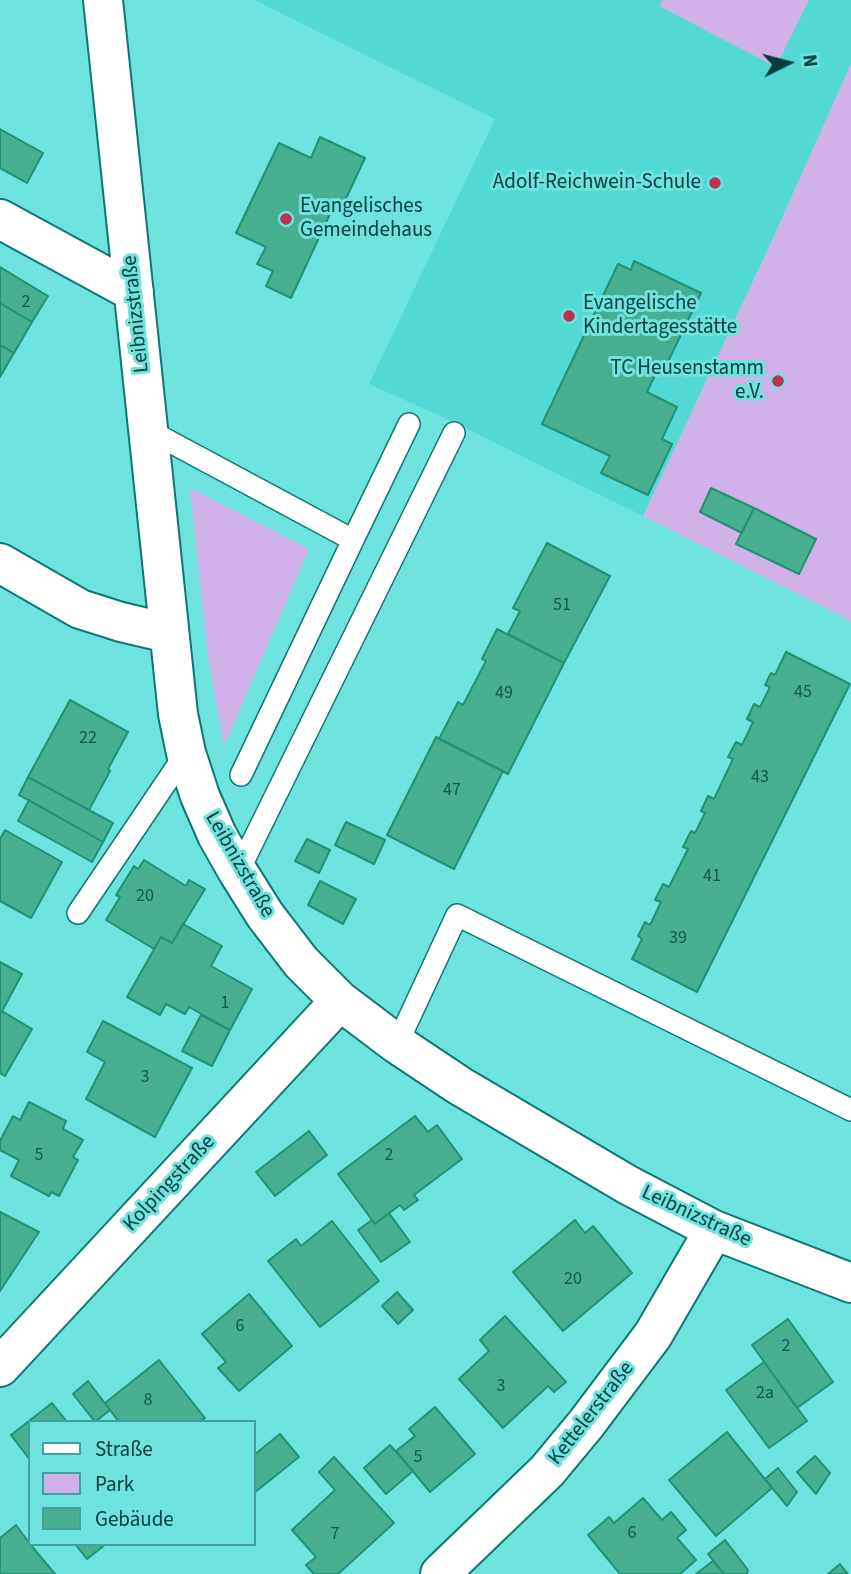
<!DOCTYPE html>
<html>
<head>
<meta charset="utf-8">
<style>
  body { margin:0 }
  #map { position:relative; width:851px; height:1574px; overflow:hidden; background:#6ee3dd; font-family:"Source Sans 3",sans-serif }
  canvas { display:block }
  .legend { position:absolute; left:28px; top:1420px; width:228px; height:126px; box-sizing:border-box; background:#6ee3dd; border:2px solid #44a09c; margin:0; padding:9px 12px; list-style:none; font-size:21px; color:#053c3a }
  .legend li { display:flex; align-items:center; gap:14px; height:35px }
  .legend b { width:35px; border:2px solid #44a09c }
  .north { position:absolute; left:753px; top:28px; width:70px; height:70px; -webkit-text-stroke:5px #6ee3dd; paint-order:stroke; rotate:84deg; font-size:19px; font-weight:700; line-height:28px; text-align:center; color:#053c3a }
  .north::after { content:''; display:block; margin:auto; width:24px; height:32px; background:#053c3a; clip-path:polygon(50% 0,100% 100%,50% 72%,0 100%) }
</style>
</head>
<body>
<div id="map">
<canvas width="851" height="1574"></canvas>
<ul class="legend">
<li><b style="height:9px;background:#fff"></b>Straße</li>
<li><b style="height:19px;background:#d0b0e8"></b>Park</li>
<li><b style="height:19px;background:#47af90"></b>Gebäude</li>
</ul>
<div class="north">N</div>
</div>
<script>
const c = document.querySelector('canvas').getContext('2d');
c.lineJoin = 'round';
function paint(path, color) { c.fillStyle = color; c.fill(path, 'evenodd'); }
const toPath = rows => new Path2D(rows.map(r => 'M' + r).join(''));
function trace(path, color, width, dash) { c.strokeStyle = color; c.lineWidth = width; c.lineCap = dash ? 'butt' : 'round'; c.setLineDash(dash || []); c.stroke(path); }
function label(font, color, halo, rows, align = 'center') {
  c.font = font + ' "Source Sans 3",sans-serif'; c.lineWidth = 6; c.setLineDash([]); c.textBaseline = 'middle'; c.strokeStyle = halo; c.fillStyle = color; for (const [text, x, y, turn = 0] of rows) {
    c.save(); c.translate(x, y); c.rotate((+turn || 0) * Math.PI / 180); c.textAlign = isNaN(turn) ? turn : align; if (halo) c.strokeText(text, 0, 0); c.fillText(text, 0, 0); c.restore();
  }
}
paint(toPath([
  [254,0,851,0,851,64,769,247,643,516,449,420,369,384,495,119]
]), '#53d9d3');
paint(toPath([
  [663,0,809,0,776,67,659,6],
  [851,64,851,621,643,516,769,247],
  [190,488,309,549,224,746,208,657]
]), '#d0b0e8');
const building = toPath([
  [0,129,43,153,27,183,0,168,0,129],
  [320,137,365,158,343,205,336,201,291,298,266,286,273,271,257,264,266,247,236,233,279,143,311,158,320,137],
  [634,261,701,293,665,368,660,365,647,392,677,407,662,439,672,444,648,495,601,473,610,456,542,424,618,264,631,270,634,261],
  [0,267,48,296,32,322,0,303,0,267],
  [0,303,32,322,14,353,0,345,0,303],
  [0,345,14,353,0,377,0,345],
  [711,488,754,508,742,533,700,512,711,488],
  [754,508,816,539,799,574,736,544,754,508],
  [547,543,610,576,564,663,508,634,520,611,513,608,547,543],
  [497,629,564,663,508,774,439,739,458,702,463,705,486,661,482,659,497,629],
  [786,652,850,684,697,992,632,959,642,939,638,936,645,922,650,925,661,902,655,900,663,884,669,887,688,849,683,847,691,831,695,833,705,813,701,811,708,796,714,799,733,759,728,757,736,742,742,745,753,722,747,719,754,704,760,707,770,687,765,685,771,673,775,675,786,652],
  [70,700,128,732,108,769,110,771,89,810,28,777,70,700],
  [436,737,503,771,454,869,387,835,436,737],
  [28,777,113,823,103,842,19,795,28,777],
  [29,800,103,842,92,862,18,821,29,800],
  [346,822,385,840,374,864,335,845,346,822],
  [5,830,62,862,31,918,0,901,0,839,5,830],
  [307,839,330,850,319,873,295,861,307,839],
  [144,860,186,886,189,880,205,889,172,943,161,937,154,949,106,920,120,897,116,895,134,866,138,869,144,860],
  [320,881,356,899,343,924,308,905,320,881],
  [183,924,222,946,211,966,252,989,230,1030,189,1007,185,1014,166,1004,160,1015,127,997,161,937,172,943,183,924],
  [0,962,22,974,0,1015,0,962],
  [2,1011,32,1029,5,1076,0,1073,0,1015,2,1011],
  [201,1015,230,1030,212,1066,182,1051,201,1015],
  [103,1021,192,1068,155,1137,86,1099,105,1062,87,1052,103,1021],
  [29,1102,66,1121,63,1129,83,1140,73,1157,78,1160,59,1196,51,1192,49,1196,11,1176,19,1160,0,1150,0,1141,13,1116,20,1120,29,1102],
  [415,1116,428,1132,437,1125,462,1159,414,1195,418,1200,404,1210,400,1205,375,1224,338,1174,415,1116],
  [309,1131,327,1155,275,1196,256,1172,309,1131],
  [0,1212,39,1232,0,1291,0,1212],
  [389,1213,410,1242,381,1262,358,1230,372,1220,375,1224,389,1213],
  [575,1220,585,1233,593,1226,632,1273,563,1331,513,1272,575,1220],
  [332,1221,379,1281,320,1327,268,1261,296,1239,301,1246,332,1221],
  [397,1292,413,1310,398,1324,382,1306,397,1292],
  [249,1294,292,1346,239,1391,218,1368,226,1362,202,1334,249,1294],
  [505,1316,566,1382,554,1392,548,1386,503,1428,459,1379,489,1351,480,1340,505,1316],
  [788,1319,833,1382,797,1408,752,1345,788,1319],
  [159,1360,205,1418,200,1422,119,1422,110,1410,105,1403,159,1360],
  [764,1362,807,1421,769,1448,726,1390,764,1362],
  [88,1381,110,1410,95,1422,73,1394,88,1381],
  [52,1403,67,1422,30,1422,30,1460,11,1435,52,1403],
  [435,1407,475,1454,430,1492,396,1451,415,1436,409,1429,435,1407],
  [727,1432,772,1488,716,1536,669,1480,727,1432],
  [280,1434,299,1457,254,1493,254,1455,280,1434],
  [390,1445,413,1471,386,1494,364,1468,390,1445],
  [815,1456,830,1473,816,1494,797,1472,815,1456],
  [334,1457,394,1523,338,1574,314,1574,306,1565,316,1557,292,1530,335,1490,319,1472,334,1457],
  [778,1468,797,1492,787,1506,765,1479,778,1468],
  [643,1498,662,1520,671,1512,686,1530,677,1538,696,1560,680,1574,620,1574,588,1535,609,1517,614,1523,643,1498],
  [16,1525,30,1544,55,1574,0,1574,0,1538,16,1525],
  [725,1540,748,1570,747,1574,724,1574,708,1554,725,1540],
  [75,1544,106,1544,87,1559,75,1544],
  [713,1561,724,1574,696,1574,713,1561],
  [840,1564,848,1574,828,1574,840,1564]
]);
paint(building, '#47af90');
trace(building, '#229275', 2);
const lane = toPath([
  [150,431,353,540,241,775],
  [353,540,409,424],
  [238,872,454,433],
  [78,913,186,753],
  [397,1044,457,915,851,1110]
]);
const street = toPath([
  [103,0,178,714,186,753,200,796,217,835,238,872,265,915,301,962,340,1001,397,1044,460,1086,628,1185,714,1230,851,1283],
  [0,219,134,292],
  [0,563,80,609,121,622,168,633],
  [0,1367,340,1001],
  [440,1574,547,1471,586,1424,653,1335,714,1230]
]);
trace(lane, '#0f7773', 24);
trace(street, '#0f7773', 42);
trace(lane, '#fff', 21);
trace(street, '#fff', 38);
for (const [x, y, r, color] of [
  [715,183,7,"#bf3055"],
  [286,219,7,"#bf3055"],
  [569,316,7,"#bf3055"],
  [778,381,7,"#bf3055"]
]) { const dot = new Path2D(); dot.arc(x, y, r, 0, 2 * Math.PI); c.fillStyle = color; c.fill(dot); trace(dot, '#6ee3dd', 2.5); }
label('18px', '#165950', null, [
  ["2",26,303],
  ["51",562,606],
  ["45",803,693],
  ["49",504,694],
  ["22",88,739],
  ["43",760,778],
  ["47",452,791],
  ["41",712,877],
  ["20",145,897],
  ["39",678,939],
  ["1",225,1004],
  ["3",145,1078],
  ["5",39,1156],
  ["2",389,1156],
  ["20",573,1280],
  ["6",240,1327],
  ["2",786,1347],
  ["3",501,1387],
  ["2a",765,1394],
  ["8",148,1401],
  ["5",418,1458],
  ["6",632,1534],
  ["7",335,1535]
]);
label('21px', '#053c3a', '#6ee3dd', [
  ["Adolf-Reichwein-Schule",701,183],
  ["Evangelisches",300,207,"left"],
  ["Gemeindehaus",300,231,"left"],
  ["Evangelische",583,304,"left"],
  ["Kindertagesstätte",583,328,"left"],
  ["TC Heusenstamm",764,369],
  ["e.V.",764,393]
], 'right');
label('21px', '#053c3a', '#6ee3dd', [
  ["Leibnizstraße",137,314,-96],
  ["Leibnizstraße",239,865,60],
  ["Kolpingstraße",170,1184,-47],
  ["Leibnizstraße",696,1217,25],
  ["Kettelerstraße",592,1414,-52]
]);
</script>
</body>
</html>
